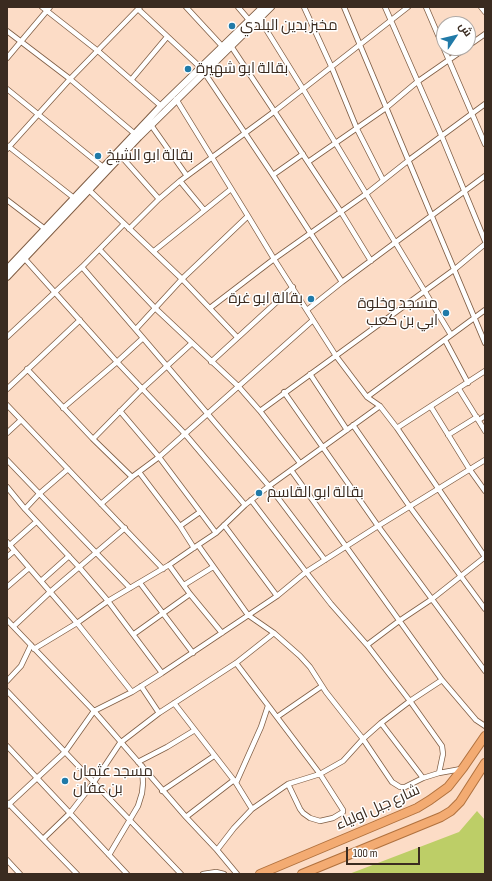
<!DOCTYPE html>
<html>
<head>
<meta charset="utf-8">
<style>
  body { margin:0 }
  #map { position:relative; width:492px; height:881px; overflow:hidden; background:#fcdcc6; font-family:"Sofia Sans Condensed",Cairo,sans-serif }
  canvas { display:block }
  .frame { position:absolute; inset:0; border:8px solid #3a2b20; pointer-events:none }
  .north { position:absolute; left:436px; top:16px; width:40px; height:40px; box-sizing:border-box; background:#fff; border:1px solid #b0aaa6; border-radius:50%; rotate:55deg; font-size:11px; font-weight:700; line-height:16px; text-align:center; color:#3a2b20 }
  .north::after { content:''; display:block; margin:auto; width:14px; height:18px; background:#207aa8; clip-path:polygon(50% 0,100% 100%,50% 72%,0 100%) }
  .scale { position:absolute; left:346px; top:847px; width:74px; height:18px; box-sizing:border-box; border:2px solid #3a2b20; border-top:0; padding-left:5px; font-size:12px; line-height:14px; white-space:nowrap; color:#3a2b20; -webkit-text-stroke:3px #fff; paint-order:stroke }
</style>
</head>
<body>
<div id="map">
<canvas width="492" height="881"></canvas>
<div class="frame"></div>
<div class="north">ش</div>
<div class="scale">100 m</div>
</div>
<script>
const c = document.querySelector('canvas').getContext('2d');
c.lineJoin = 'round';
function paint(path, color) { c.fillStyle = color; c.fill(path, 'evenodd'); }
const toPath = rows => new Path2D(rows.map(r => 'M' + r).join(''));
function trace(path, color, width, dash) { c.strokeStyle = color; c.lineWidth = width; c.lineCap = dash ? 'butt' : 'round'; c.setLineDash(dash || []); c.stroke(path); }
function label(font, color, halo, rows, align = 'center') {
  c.font = font + ' "Sofia Sans Condensed",Cairo,sans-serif'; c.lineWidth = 3; c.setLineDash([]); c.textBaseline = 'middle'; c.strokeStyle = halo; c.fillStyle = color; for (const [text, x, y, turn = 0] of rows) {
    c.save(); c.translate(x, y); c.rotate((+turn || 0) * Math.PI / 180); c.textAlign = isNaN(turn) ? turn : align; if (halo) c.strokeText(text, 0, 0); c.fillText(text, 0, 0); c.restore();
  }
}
paint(toPath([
  [477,811,485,820,485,874,349,874,459,832]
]), '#bdce67');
const minor = toPath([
  [42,7,98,51,161,106],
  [186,7,222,46],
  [238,7,249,20],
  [304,7,332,68,357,129,383,180],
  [344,7,485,343],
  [385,7,442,137,485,241],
  [426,7,485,144],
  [481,7,485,12],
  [138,9,201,68],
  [259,18,303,89,451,335],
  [7,31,70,79,135,134],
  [231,46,341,212,371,261],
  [468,46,485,34],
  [7,58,50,7],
  [204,72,273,175,342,282],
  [131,80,167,37],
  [7,89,103,167],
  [176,99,248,216,274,259,336,356,367,397,380,406,397,428,485,557],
  [151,125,187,176],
  [8,146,74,198],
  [7,149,70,79,140,7],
  [121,156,159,199],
  [308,162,386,108,417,82,466,48],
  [273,175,303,154],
  [180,181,204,210],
  [89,190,182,279,237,337],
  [7,200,45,229],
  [129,229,159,199,180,181,275,111,408,7],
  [100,250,155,308,239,387,260,411,300,463],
  [154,251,231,189],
  [25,259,117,362,185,434,245,505],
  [82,267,143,338,269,486,325,560],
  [210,308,274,259,366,194,409,160,485,104],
  [307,310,342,282,485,176],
  [136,329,182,279,248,216],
  [7,337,82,267,124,224],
  [445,340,468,383],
  [211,362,293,287],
  [27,369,93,439,132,477],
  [310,374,347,430],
  [7,389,80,320],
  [459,389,485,431],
  [284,392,378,526,485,671],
  [367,397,485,310],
  [7,405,163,569],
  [431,407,470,470,485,491],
  [63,408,117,362,143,338],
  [120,411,159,457,216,533],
  [260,411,455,269,485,244],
  [479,420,485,416],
  [353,425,410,507,485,609],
  [397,428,485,371],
  [7,433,21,420],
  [448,435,477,417],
  [93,439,143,388,192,343],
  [7,460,130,588],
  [291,470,442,680,476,720,485,726],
  [139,472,180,526,194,548],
  [7,487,25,509,79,567,108,601,162,673],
  [251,500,306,572,331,604,367,645,410,701,442,746,443,754,439,773],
  [101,504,132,477,159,457,313,320],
  [25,509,39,494,68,469],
  [224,525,277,596],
  [180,526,200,512],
  [7,542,77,623,132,692],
  [10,545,36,522],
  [198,545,248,615,274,633,300,656,310,667,326,692,363,739,392,782,400,787,405,787,423,778],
  [7,557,14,551],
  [169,565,190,594,222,633],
  [41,581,69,556],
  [140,583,193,653],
  [184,585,213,567],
  [7,587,29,568],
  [7,620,94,711,186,817,217,850,237,874],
  [14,626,50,592,125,528],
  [134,634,190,594],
  [367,645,399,621,432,599,485,557],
  [34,649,77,623,108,601,169,565,198,545,216,533,245,505,269,486,380,406],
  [236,663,320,774,343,810,343,812,333,818,320,821,310,818,303,813,300,809,288,784],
  [7,681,21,666,31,645],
  [141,686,159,713],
  [7,691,181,874],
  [174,703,236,783,252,809],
  [277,717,322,686],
  [381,723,423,778,439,773,461,769],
  [7,746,127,874],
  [138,762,167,747,195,730],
  [236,783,261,727,268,706],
  [162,791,214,756],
  [8,803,77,874],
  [7,806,65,752,94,711,132,692,162,673,277,596,306,572,378,526,485,460],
  [186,817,234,780],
  [43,839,70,813,94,782,120,743,159,713,236,663,274,633],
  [217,850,234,828,252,809,288,784,320,774,343,761,363,739,381,723,410,701,442,680],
  [109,855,138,806,142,793,143,783,142,766],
  [7,860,20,874],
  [203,874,216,872,224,874]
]);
const tertiary = toPath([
  [7,269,161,106,263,7],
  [7,277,139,137,271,7]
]);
const trunk = toPath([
  [260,874,417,808,430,800,448,787,463,768,485,736],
  [302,874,441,817,451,811,460,802,485,763]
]);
trace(minor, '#7f5d44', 6);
trace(tertiary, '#7f5d44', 8);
trace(trunk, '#b0713e', 10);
trace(minor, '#fff', 4.5);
trace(tertiary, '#fff', 6);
trace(trunk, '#f3ab72', 8);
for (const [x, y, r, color] of [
  [232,26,4,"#207aa8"],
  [188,69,4,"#207aa8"],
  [98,156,4,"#207aa8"],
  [311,299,4,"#207aa8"],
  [446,313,4,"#207aa8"],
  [259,493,4,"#207aa8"],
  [65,781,4,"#207aa8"]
]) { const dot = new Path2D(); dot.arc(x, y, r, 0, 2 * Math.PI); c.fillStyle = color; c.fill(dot); trace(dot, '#fff', 1.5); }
label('15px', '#3a2b20', '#fff', [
  ["مخبز بدين البلدي",240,26],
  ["بقالة ابو شهيرة",196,69],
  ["بقالة ابو الشيخ",106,156],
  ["بقالة ابو غرة",303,299,"right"],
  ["مسجد وخلوة",438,304,"right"],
  ["ابي بن كعب",438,321,"right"],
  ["بقالة ابو القاسم",267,493],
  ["مسجد عثمان",73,772],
  ["بن عفان",73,789]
], 'left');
label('15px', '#3a2b20', '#fff', [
  ["شارع جبل اولياء",378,808,-24]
]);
</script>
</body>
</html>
